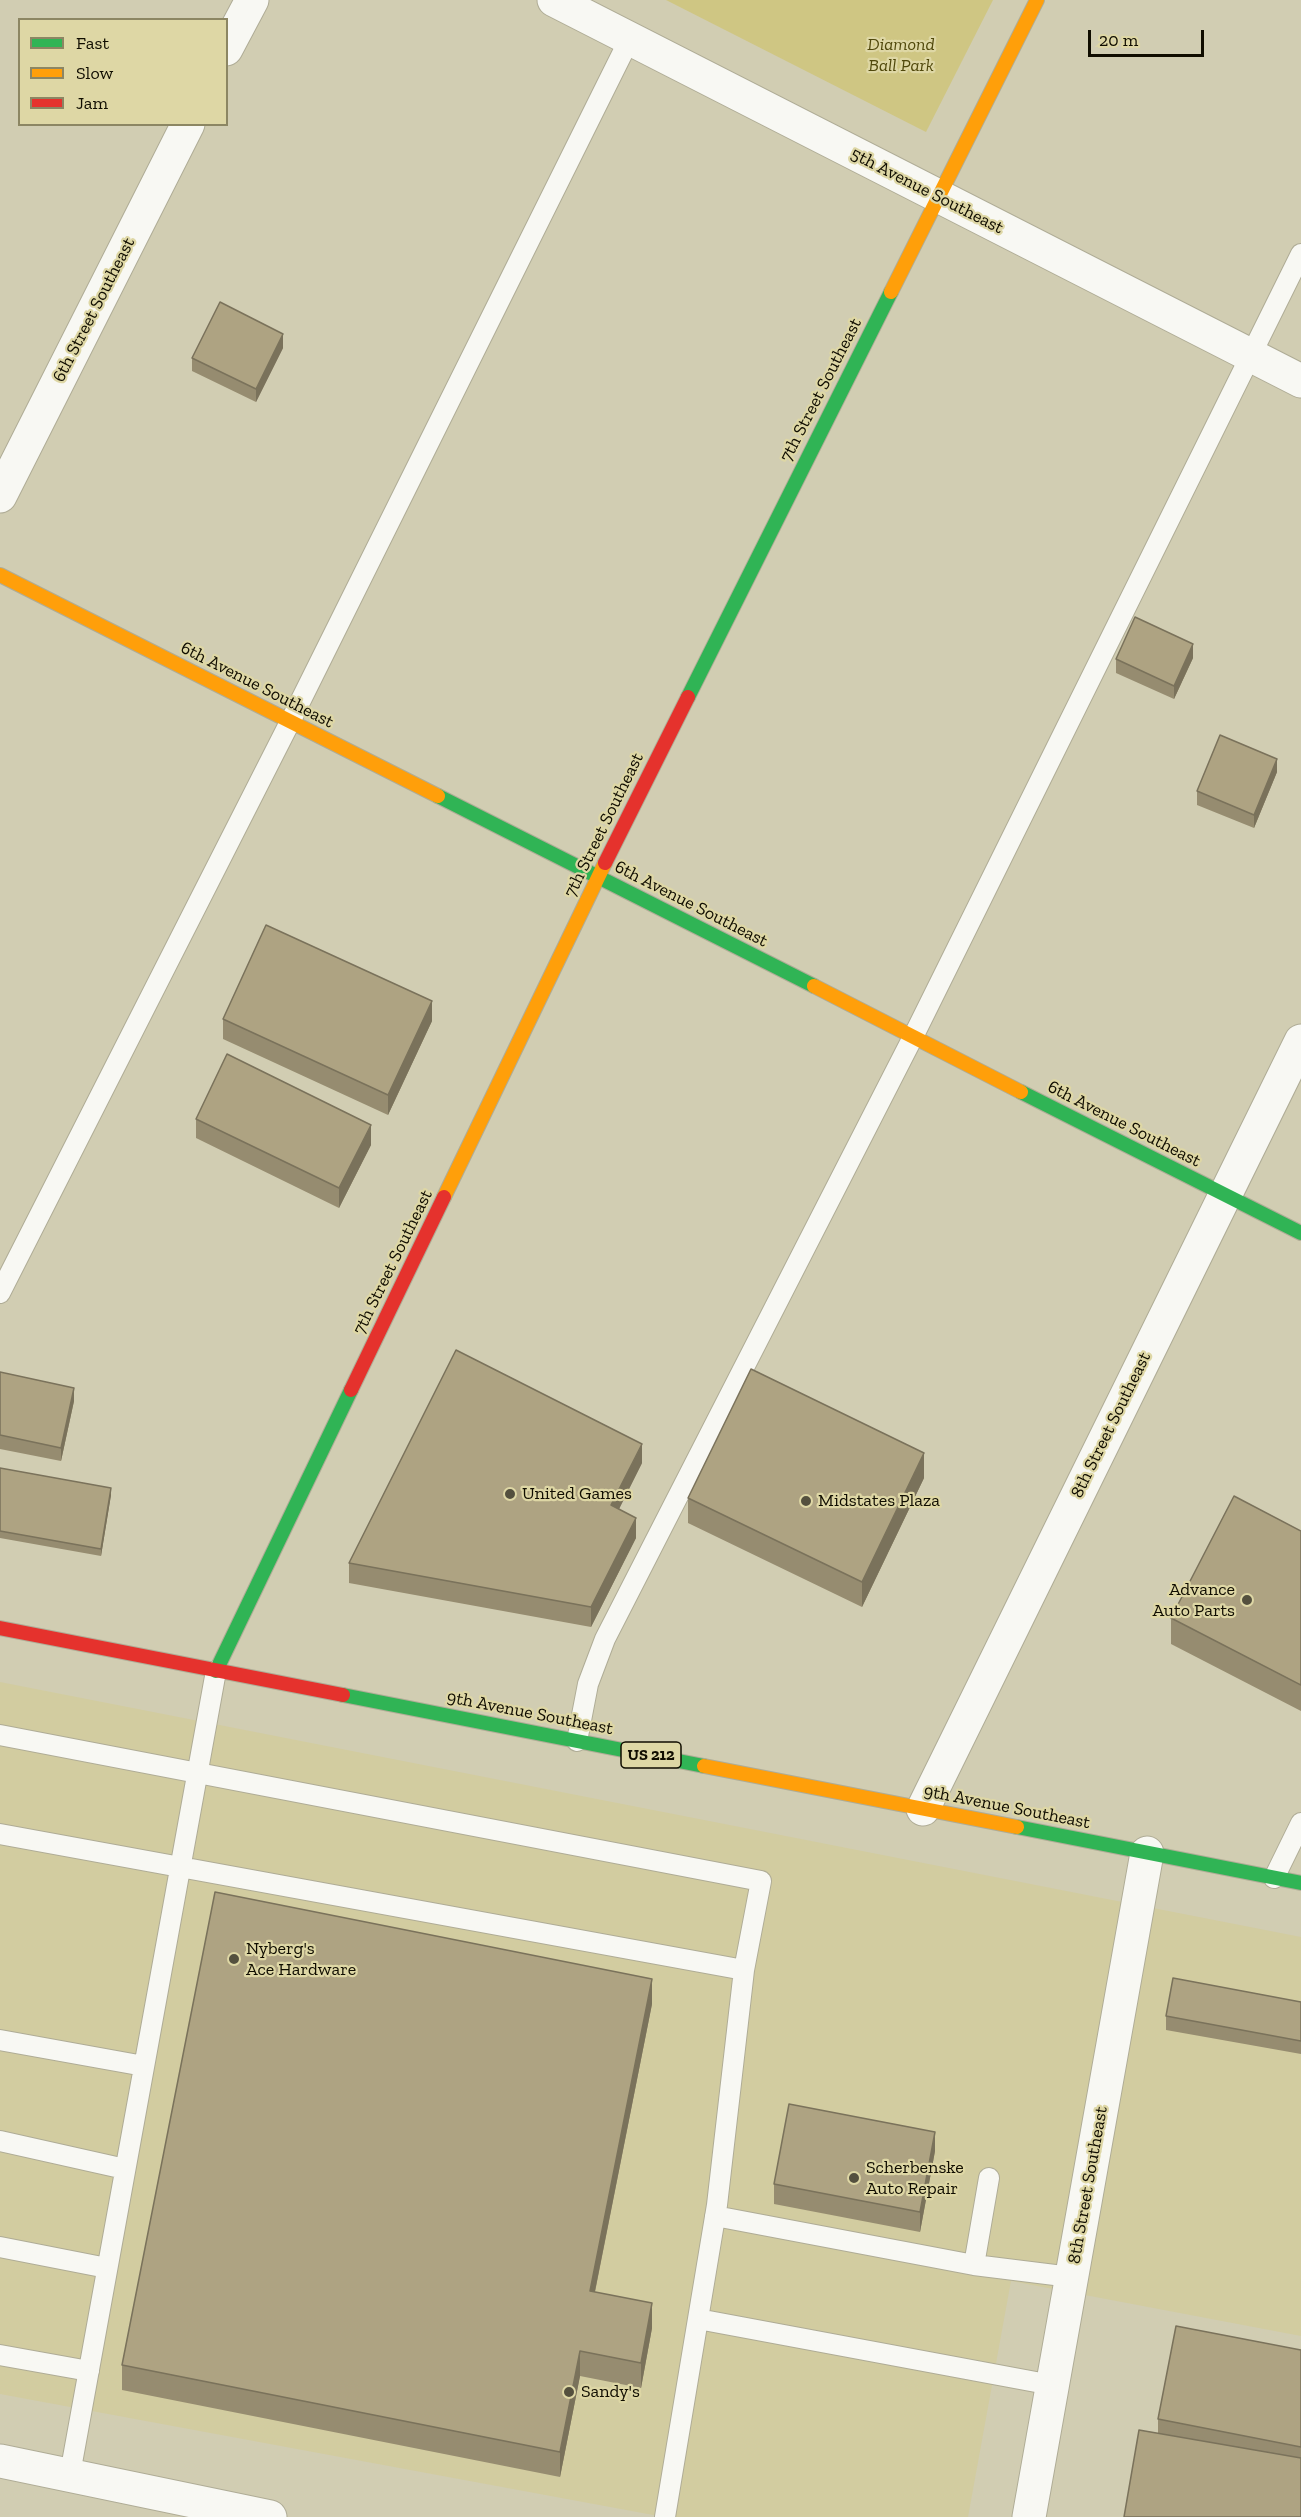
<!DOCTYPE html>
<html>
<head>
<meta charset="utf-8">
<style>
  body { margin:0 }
  #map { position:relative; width:1301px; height:2517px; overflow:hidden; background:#d1cdb2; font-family:"Zilla Slab",serif }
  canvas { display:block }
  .legend { position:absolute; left:18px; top:18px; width:210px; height:108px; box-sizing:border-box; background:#ded7a5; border:2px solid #8c8663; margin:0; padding:8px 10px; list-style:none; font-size:18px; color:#100d00 }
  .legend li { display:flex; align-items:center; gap:12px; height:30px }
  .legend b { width:30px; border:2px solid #8c8663 }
  .scale { position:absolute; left:1088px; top:30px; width:116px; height:27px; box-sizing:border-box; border:3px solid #100d00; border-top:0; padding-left:8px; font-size:18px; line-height:21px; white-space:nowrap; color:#100d00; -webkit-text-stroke:4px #ded7a5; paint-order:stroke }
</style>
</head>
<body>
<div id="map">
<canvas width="1301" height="2517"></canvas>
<ul class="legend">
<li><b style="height:8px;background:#30b455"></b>Fast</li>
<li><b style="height:8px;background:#ff9f0a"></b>Slow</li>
<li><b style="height:8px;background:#e5322d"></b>Jam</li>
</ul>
<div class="scale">20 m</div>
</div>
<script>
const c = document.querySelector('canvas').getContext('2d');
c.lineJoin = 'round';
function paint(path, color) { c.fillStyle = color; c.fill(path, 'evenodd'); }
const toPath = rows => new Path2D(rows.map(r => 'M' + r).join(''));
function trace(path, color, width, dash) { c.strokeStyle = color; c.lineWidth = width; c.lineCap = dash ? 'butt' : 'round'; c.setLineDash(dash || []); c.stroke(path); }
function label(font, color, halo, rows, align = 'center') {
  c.font = font + ' "Zilla Slab",serif'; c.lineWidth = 4.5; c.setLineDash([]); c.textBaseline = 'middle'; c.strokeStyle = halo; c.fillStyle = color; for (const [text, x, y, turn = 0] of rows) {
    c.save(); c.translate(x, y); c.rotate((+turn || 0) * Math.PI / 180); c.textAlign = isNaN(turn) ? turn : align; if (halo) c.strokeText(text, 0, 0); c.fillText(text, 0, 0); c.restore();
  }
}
paint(toPath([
  [0,1682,1301,1937,1301,2336,1011,2281,968,2517,664,2517,0,2394]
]), '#d2cca0');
paint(toPath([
  [666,0,993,0,926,132]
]), '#cfc683');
const lane = toPath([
  [0,1293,290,722,630,38],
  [0,1735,761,1881,744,1970,0,1834],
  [577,1741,588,1684,605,1639,913,1037,1301,254],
  [1274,1878,1301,1823],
  [0,2040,144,2066],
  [0,2141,125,2169],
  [715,2216,974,2265,1071,2277],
  [0,2247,107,2268],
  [974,2265,989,2178],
  [698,2319,1052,2385],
  [0,2355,89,2371],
  [70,2474,216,1671],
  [665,2517,717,2205,744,1970]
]);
const street = toPath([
  [554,0,1301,381],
  [226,49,252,0],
  [0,496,188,124],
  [923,1809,1301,1041],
  [0,2461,270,2517],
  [1029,2517,1147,1853]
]);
const fast = toPath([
  [688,697,891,292],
  [438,796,814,986],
  [1021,1092,1301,1233],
  [216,1671,351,1390],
  [343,1695,704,1766],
  [1017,1827,1301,1883]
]);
const slow = toPath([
  [891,292,1037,0],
  [0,575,438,796],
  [814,986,1021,1092],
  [444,1197,605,863],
  [704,1766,1017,1827]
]);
const jam = toPath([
  [605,863,688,697],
  [351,1390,444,1197],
  [0,1628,343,1695]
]);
trace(lane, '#afac96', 22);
trace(street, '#afac96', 35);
trace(fast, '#afac96', 16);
trace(slow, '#afac96', 16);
trace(jam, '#afac96', 16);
trace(lane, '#f8f8f3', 20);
trace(street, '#f8f8f3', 33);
trace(fast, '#30b455', 14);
trace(slow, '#ff9f0a', 14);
trace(jam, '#e5322d', 14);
paint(toPath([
  [283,348,256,402,192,371,192,358],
  [1193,658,1174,699,1116,673,1116,659],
  [1277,772,1254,828,1197,805,1197,791],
  [223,1019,432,1021,388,1115,223,1039],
  [196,1119,371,1145,339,1208,196,1138],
  [0,1372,74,1401,61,1461,0,1449],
  [642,1463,619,1509,636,1538,591,1627,349,1583,349,1563],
  [0,1468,111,1495,101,1556,0,1538],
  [924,1478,862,1607,688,1523,688,1498],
  [1301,1531,1301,1711,1171,1644,1171,1618],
  [1301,2002,1301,2054,1166,2030,1166,2016],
  [652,2004,595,2292,652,2328,641,2388,580,2376,560,2477,122,2390,122,2365],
  [935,2151,920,2232,774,2204,774,2184],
  [1301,2350,1301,2517,1158,2433,1158,2419]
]), '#968c70');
paint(toPath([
  [283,334,283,348,256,402,256,389],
  [1193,644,1193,658,1174,699,1174,686],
  [1277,759,1277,772,1254,828,1254,815],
  [432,1001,432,1021,388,1115,388,1095],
  [371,1125,371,1145,339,1208,339,1188],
  [74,1388,74,1401,61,1461,61,1448],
  [642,1444,642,1463,611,1525,611,1505],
  [924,1453,924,1478,862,1607,862,1582],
  [111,1488,111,1495,101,1556,101,1549],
  [636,1518,636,1538,591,1627,591,1607],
  [652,1979,652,2004,590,2316,590,2291],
  [935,2132,935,2151,920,2232,920,2212],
  [652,2303,652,2328,641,2388,641,2363],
  [580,2351,580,2376,560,2477,560,2452]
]), '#7a725b');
const building = toPath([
  [220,302,283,334,256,389,192,358,220,302],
  [1135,617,1193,644,1174,686,1116,659,1135,617],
  [1220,735,1277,759,1254,815,1197,791,1220,735],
  [266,925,432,1001,388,1095,223,1019,266,925],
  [227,1054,371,1125,339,1188,196,1119,227,1054],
  [456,1350,642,1444,611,1505,636,1518,591,1607,349,1563,456,1350],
  [751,1369,924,1453,862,1582,688,1498,751,1369],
  [0,1372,74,1388,61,1448,0,1435,0,1372],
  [0,1468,111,1488,101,1549,0,1531,0,1468],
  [1234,1496,1301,1531,1301,1685,1171,1618,1234,1496],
  [215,1892,652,1979,590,2291,652,2303,641,2363,580,2351,560,2452,122,2365,215,1892],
  [1173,1978,1301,2002,1301,2041,1166,2016,1173,1978],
  [789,2104,935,2132,920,2212,774,2184,789,2104],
  [1176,2326,1301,2350,1301,2447,1158,2419,1176,2326],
  [1139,2430,1301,2458,1301,2517,1124,2517,1139,2430]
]);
paint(building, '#aea382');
trace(building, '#7a725b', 1.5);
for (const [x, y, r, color] of [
  [510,1494,6,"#54503e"],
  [806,1501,6,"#54503e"],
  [1247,1600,6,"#54503e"],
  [234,1959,6,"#54503e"],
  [854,2178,6,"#54503e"],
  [569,2392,6,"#54503e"]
]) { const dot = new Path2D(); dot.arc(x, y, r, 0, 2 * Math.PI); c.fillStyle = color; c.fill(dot); trace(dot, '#ded7a5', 2); }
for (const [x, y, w] of [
  [651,1755,60]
]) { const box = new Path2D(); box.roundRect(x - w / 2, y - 13, w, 26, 4.5); c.fillStyle = '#ded7a5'; c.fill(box); trace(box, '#100d00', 1.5); }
label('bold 16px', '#100d00', null, [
  ["US 212",651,1755]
]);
label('italic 18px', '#50480b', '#ded7a5', [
  ["Diamond",901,45],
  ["Ball Park",901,66]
]);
label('18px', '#100d00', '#ded7a5', [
  ["5th Avenue Southeast",927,191,27],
  ["6th Street Southeast",94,310,-63],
  ["7th Street Southeast",821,390,-63],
  ["6th Avenue Southeast",257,685,27],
  ["7th Street Southeast",604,825,-64],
  ["6th Avenue Southeast",691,904,27],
  ["6th Avenue Southeast",1124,1124,27],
  ["7th Street Southeast",393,1262,-64],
  ["8th Street Southeast",1111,1425,-64],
  ["9th Avenue Southeast",530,1713,11],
  ["9th Avenue Southeast",1007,1807,11],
  ["8th Street Southeast",1088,2185,-80]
]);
label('18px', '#100d00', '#ded7a5', [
  ["United Games",522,1494],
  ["Midstates Plaza",818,1501],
  ["Advance",1235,1590,"right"],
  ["Auto Parts",1235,1611,"right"],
  ["Nyberg's",246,1949],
  ["Ace Hardware",246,1970],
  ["Scherbenske",866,2168],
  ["Auto Repair",866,2189],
  ["Sandy's",581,2392]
], 'left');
</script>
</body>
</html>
